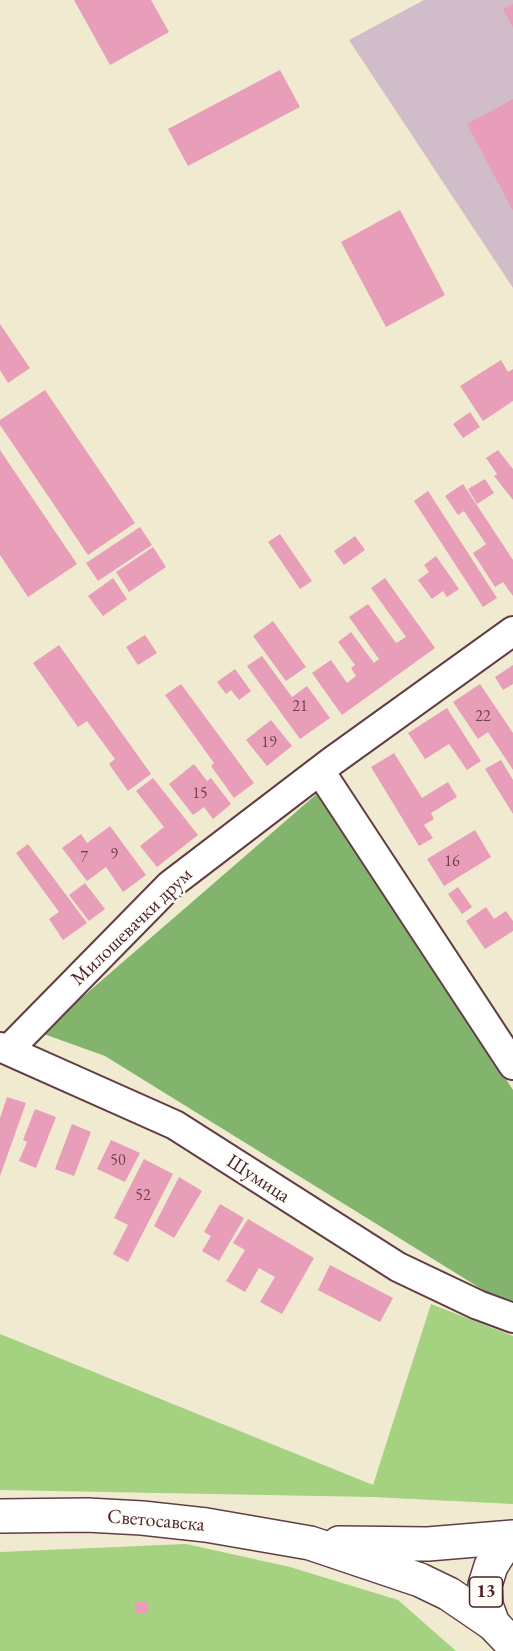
<!DOCTYPE html>
<html>
<head>
<meta charset="utf-8">
<style>
  body { margin:0 }
  canvas { display:block; background:#efead0 }
</style>
</head>
<body>
<canvas width="513" height="1651"></canvas>
<script>
const c = document.querySelector('canvas').getContext('2d');
c.lineJoin = 'round';
function paint(path, color) { c.fillStyle = color; c.fill(path, 'evenodd'); }
const toPath = rows => new Path2D(rows.map(r => 'M' + r).join(''));
function trace(path, color, width, dash) { c.strokeStyle = color; c.lineWidth = width; c.lineCap = dash ? 'butt' : 'round'; c.setLineDash(dash || []); c.stroke(path); }
function label(font, color, halo, rows, align = 'center') {
  c.font = font + ' "EB Garamond",serif'; c.lineWidth = 4.5; c.setLineDash([]); c.textBaseline = 'middle'; c.strokeStyle = halo; c.fillStyle = color; for (const [text, x, y, turn = 0] of rows) {
    c.save(); c.translate(x, y); c.rotate((+turn || 0) * Math.PI / 180); c.textAlign = isNaN(turn) ? turn : align; if (halo) c.strokeText(text, 0, 0); c.fillText(text, 0, 0); c.restore();
  }
}
paint(toPath([
  [424,0,513,0,513,288,349,40]
]), '#d1bdca');
paint(toPath([
  [431,1304,513,1336,513,1504,373,1497,0,1490,0,1334,373,1485],
  [186,1544,290,1567,398,1600,456,1651,0,1651,0,1552]
]), '#a4d280');
paint(toPath([
  [319,792,513,1090,513,1301,488,1293,105,1056,41,1033]
]), '#83b46e');
paint(toPath([
  [74,0,151,0,169,32,110,65],
  [513,4,513,28,503,9],
  [280,70,300,107,188,166,168,129],
  [513,99,513,211,467,124],
  [400,210,445,295,386,327,341,242],
  [0,324,30,368,8,383,0,370],
  [501,360,508,372,513,369,513,401,483,421,460,386],
  [45,390,135,523,88,555,0,425,0,420],
  [470,412,480,427,463,438,453,424],
  [0,450,77,564,28,597,0,555],
  [498,450,513,469,513,500,494,476,497,474,486,458],
  [485,479,494,493,477,504,468,489],
  [463,484,513,560,513,596,503,582,495,587,473,553,486,544,464,511,458,515,445,496],
  [428,491,497,598,483,607,414,501],
  [140,527,152,545,98,581,86,563],
  [280,534,312,581,300,589,268,542],
  [355,536,365,550,344,565,334,551],
  [153,547,166,567,129,592,116,572],
  [436,556,459,589,447,597,443,591,432,599,418,580,429,572,424,565],
  [113,578,127,599,103,616,88,596],
  [385,578,435,648,342,715,312,673,331,660,347,683,356,676,351,668,355,665,338,642,351,632,374,663,379,659,349,617,368,604,396,643,406,637,371,588],
  [273,621,306,667,286,681,253,636],
  [145,635,157,653,138,665,126,647],
  [59,645,151,774,128,791,109,764,115,759,87,721,78,727,33,663],
  [262,656,292,697,307,686,330,718,300,739,247,666],
  [513,665,513,684,503,690,495,677],
  [235,669,251,691,239,700,231,690,226,694,217,682],
  [181,684,254,783,234,798,211,766,214,763,165,695],
  [480,684,513,733,513,770,488,732,478,739,453,702],
  [447,708,481,761,467,770,449,744,425,759,408,733],
  [271,720,292,746,267,766,246,740],
  [394,753,422,798,448,782,457,797,431,813,434,819,424,825,433,838,419,846,371,767],
  [501,760,513,780,513,814,485,769],
  [194,764,207,781,211,778,231,804,213,819,204,807,193,815,169,784],
  [153,778,198,835,157,867,140,846,164,827,136,791],
  [110,826,146,875,123,892,106,867,87,881,62,848,81,834,87,843],
  [475,830,491,857,444,886,427,859],
  [28,844,87,923,63,940,49,919,59,912,16,853],
  [85,883,105,909,89,921,69,895],
  [458,887,472,907,462,914,448,894],
  [486,907,494,919,506,911,513,921,513,931,485,949,466,921],
  [7,1097,26,1103,0,1176,0,1118],
  [35,1109,56,1117,36,1168,19,1161,27,1142,23,1140],
  [72,1124,91,1132,74,1176,55,1169],
  [111,1140,140,1153,125,1182,97,1169],
  [144,1159,173,1174,128,1262,113,1254,128,1225,114,1218],
  [179,1177,202,1191,174,1238,154,1226],
  [220,1204,244,1218,219,1261,202,1251,211,1236,204,1232],
  [248,1219,314,1258,282,1314,260,1302,275,1277,259,1268,245,1292,226,1281,245,1250,233,1243],
  [330,1265,393,1298,380,1322,318,1290],
  [135,1601,148,1601,148,1613,135,1613]
]), '#e89eb9');
const minor = toPath([
  [320,771,513,1065],
  [0,1047,175,1125,398,1267,478,1305,513,1318],
  [9,1049,170,885,331,762,513,631]
]);
const secondary = toPath([
  [0,1516,87,1515,142,1518,206,1525,310,1543,420,1580,449,1594,493,1624],
  [339,1543,428,1544,513,1537]
]);
const primary = toPath([
  [513,1540,501,1550,491,1566,485,1585,486,1605,493,1624,513,1645]
]);
trace(minor, '#633d44', 32);
trace(secondary, '#633d44', 36);
trace(primary, '#633d44', 36);
trace(minor, '#fff', 28);
trace(secondary, '#fff', 33);
trace(primary, '#fff', 33);
label('16px', '#723f4e', null, [
  ["21",300,707],
  ["22",483,717],
  ["19",269,743],
  ["15",200,794],
  ["9",114,855],
  ["7",84,858],
  ["16",452,862],
  ["50",118,1161],
  ["52",143,1196]
]);
for (const [x, y, w] of [
  [486,1592,33]
]) { const box = new Path2D(); box.roundRect(x - w / 2, y - 15, w, 30, 4.5); c.fillStyle = '#fdfcf7'; c.fill(box); trace(box, '#4a1f2b', 1.5); }
label('bold 18px', '#4a1f2b', null, [
  ["13",486,1592]
]);
label('20px', '#4a1f2b', '#fdfcf7', [
  ["Милошевачки друм",132,927,-44],
  ["Шумица",258,1179,33],
  ["Светосавска",156,1521,5]
]);
</script>
</body>
</html>
